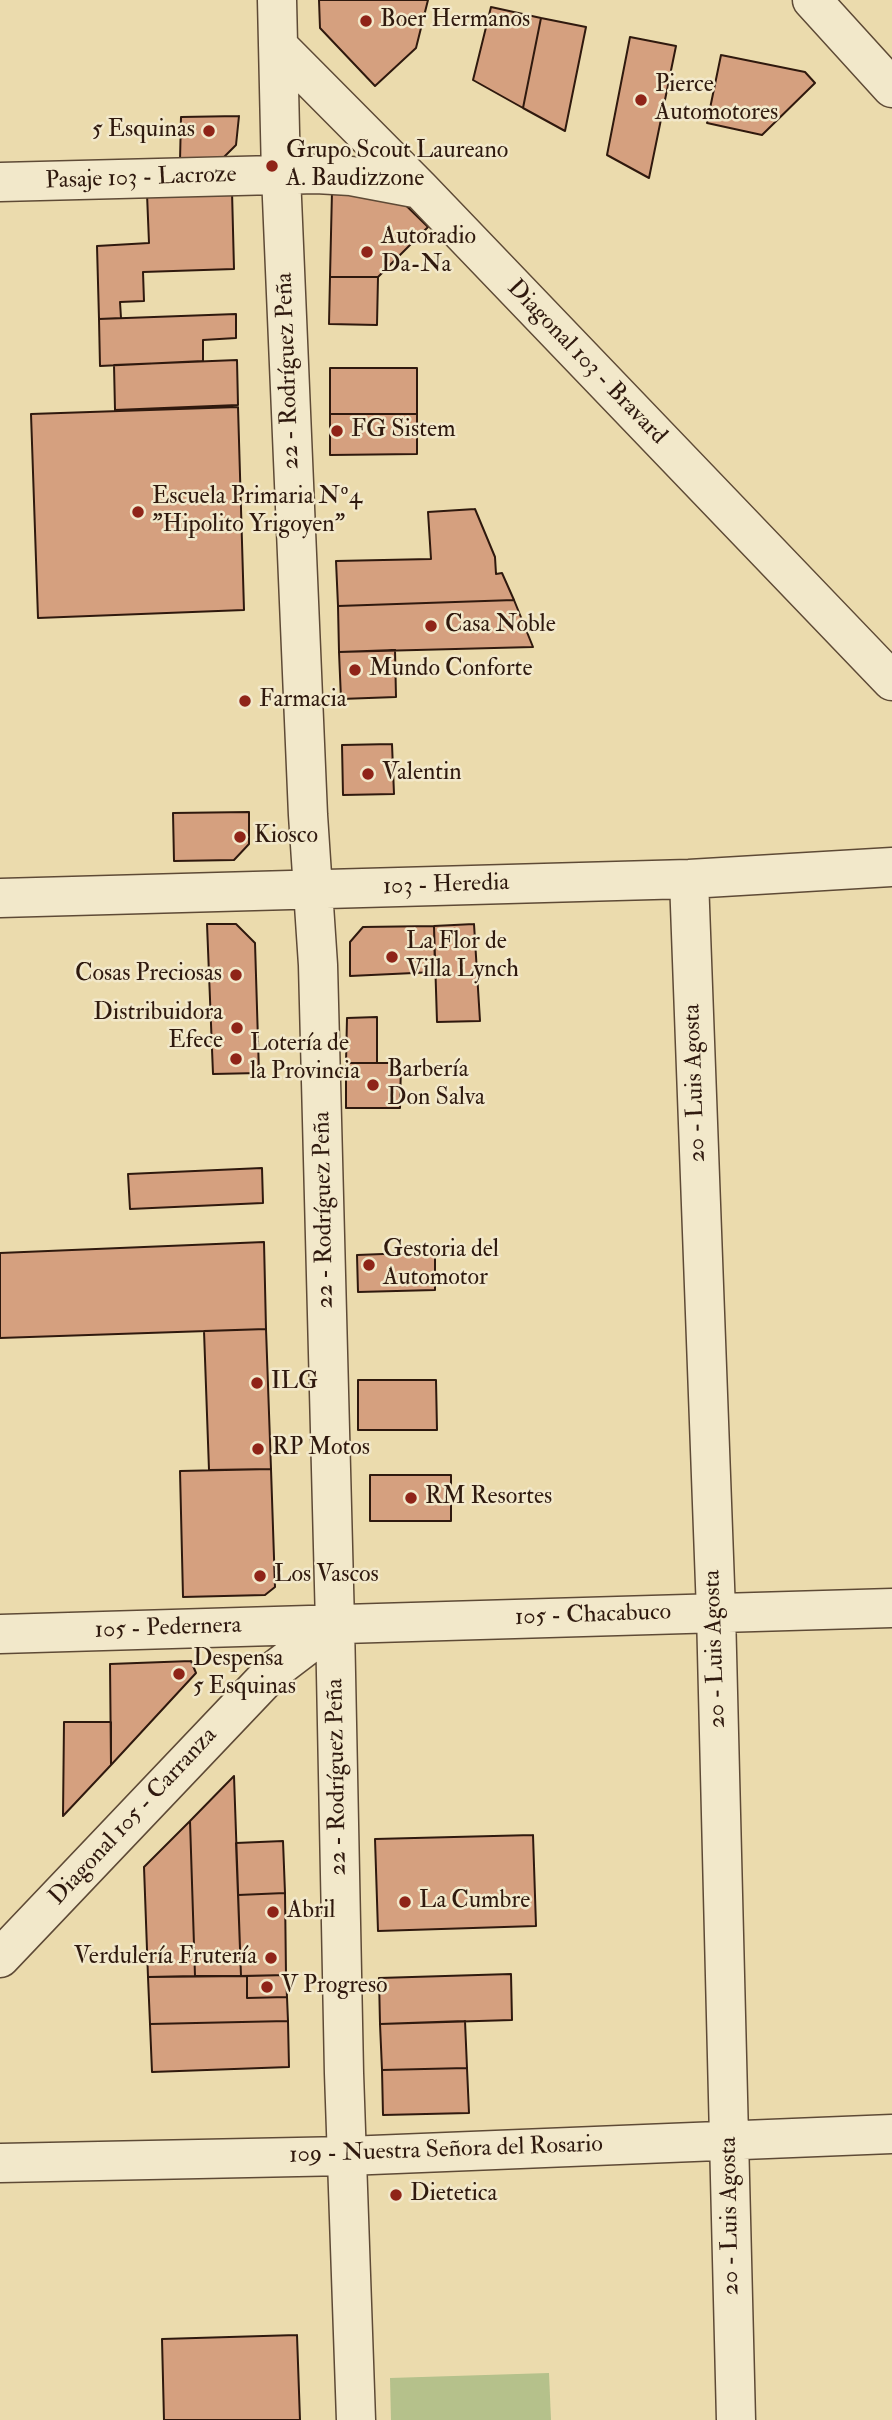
<!DOCTYPE html>
<html>
<head>
<meta charset="utf-8">
<style>
  body { margin:0 }
  canvas { display:block; background:#ebdbad }
</style>
</head>
<body>
<canvas width="892" height="2420"></canvas>
<script>
const c = document.querySelector('canvas').getContext('2d');
c.lineJoin = 'round';
function paint(path, color) { c.fillStyle = color; c.fill(path, 'evenodd'); }
const toPath = rows => new Path2D(rows.map(r => 'M' + r).join(''));
function trace(path, color, width, dash) { c.strokeStyle = color; c.lineWidth = width; c.lineCap = dash ? 'butt' : 'round'; c.setLineDash(dash || []); c.stroke(path); }
function label(font, color, halo, rows, align = 'center') {
  c.font = font + ' "IM FELL Double Pica",serif'; c.lineWidth = 5; c.setLineDash([]); c.textBaseline = 'middle'; c.strokeStyle = halo; c.fillStyle = color; for (const [text, x, y, turn = 0] of rows) {
    c.save(); c.translate(x, y); c.rotate((+turn || 0) * Math.PI / 180); c.textAlign = isNaN(turn) ? turn : align; if (halo) c.strokeText(text, 0, 0); c.fillText(text, 0, 0); c.restore();
  }
}
paint(toPath([
  [549,2373,551,2420,391,2420,390,2378]
]), '#b5c18b');
const building = toPath([
  [319,0,428,0,416,48,375,86,320,28,319,0],
  [491,7,541,18,523,108,473,80,491,7],
  [541,18,586,27,565,131,523,108,541,18],
  [630,37,676,46,649,178,607,155,630,37],
  [721,55,805,72,815,83,762,135,707,123,721,55],
  [239,116,236,145,220,161,180,161,181,117,239,116],
  [382,182,428,227,378,277,330,277,332,191,382,182],
  [232,191,234,269,143,272,144,301,120,302,121,318,99,319,97,246,149,243,147,194,232,191],
  [330,277,378,277,377,325,329,324,330,277],
  [236,314,236,338,203,340,203,361,100,366,99,319,236,314],
  [237,360,238,405,115,410,114,365,237,360],
  [330,368,417,368,417,414,330,414,330,368],
  [238,407,244,610,38,618,31,414,238,407],
  [330,414,417,414,417,454,330,455,330,414],
  [475,509,495,557,496,574,502,573,514,600,338,606,336,561,431,559,428,512,475,509],
  [514,600,533,647,339,652,338,606,514,600],
  [395,650,396,697,341,699,339,652,395,650],
  [392,744,394,794,343,795,342,745,392,744],
  [249,812,249,844,234,860,174,861,173,813,249,812],
  [207,924,236,924,255,943,259,1073,213,1074,207,924],
  [474,924,480,1021,437,1022,434,926,474,924],
  [434,926,435,972,350,976,350,942,363,927,434,926],
  [377,1017,377,1063,346,1063,347,1018,377,1017],
  [346,1063,401,1063,400,1108,346,1108,346,1063],
  [262,1168,263,1203,130,1209,128,1174,262,1168],
  [264,1242,266,1329,0,1338,0,1253,264,1242],
  [435,1252,435,1290,358,1292,357,1255,435,1252],
  [266,1329,271,1469,209,1470,204,1331,266,1329],
  [358,1380,436,1380,437,1430,358,1430,358,1380],
  [271,1469,275,1587,265,1595,183,1597,180,1471,271,1469],
  [370,1475,451,1475,451,1521,370,1521,370,1475],
  [191,1661,196,1673,111,1765,110,1664,191,1661],
  [64,1722,111,1722,111,1765,63,1816,64,1722],
  [234,1776,241,1976,195,1976,190,1821,234,1776],
  [190,1821,195,1976,148,1977,144,1867,190,1821],
  [533,1835,536,1926,378,1931,375,1839,533,1835],
  [283,1841,285,1893,238,1895,236,1843,283,1841],
  [285,1893,286,1975,241,1976,238,1895,285,1893],
  [511,1974,512,2020,380,2024,379,1978,511,1974],
  [286,1975,287,1997,247,1998,247,1976,286,1975],
  [247,1976,247,1998,287,1997,288,2021,150,2024,148,1977,247,1976],
  [288,2021,289,2067,152,2072,150,2024,288,2021],
  [465,2021,467,2068,382,2070,380,2024,465,2021],
  [467,2068,469,2113,383,2115,382,2070,467,2068],
  [297,2335,300,2420,164,2420,162,2339,297,2335]
]);
paint(building, '#d5a07f');
trace(building, '#2f190e', 2);
const minor = toPath([
  [277,0,281,175,308,815,318,965,335,1624,344,2073,356,2420],
  [812,0,892,88],
  [278,46,420,189,892,681],
  [0,182,316,174,351,176,420,189],
  [689,879,716,1612,736,2420],
  [0,898,689,879,892,867],
  [0,1634,892,1608],
  [0,1958,272,1672,335,1624],
  [0,2163,347,2156,892,2134]
]);
trace(minor, '#5e4a36', 41);
trace(minor, '#f2e8ca', 38);
for (const [x, y, r, color] of [
  [366,21,7,"#8f2418"],
  [641,100,7,"#8f2418"],
  [209,131,7,"#8f2418"],
  [272,166,7,"#8f2418"],
  [367,252,7,"#8f2418"],
  [337,431,7,"#8f2418"],
  [138,512,7,"#8f2418"],
  [431,626,7,"#8f2418"],
  [355,670,7,"#8f2418"],
  [245,701,7,"#8f2418"],
  [368,774,7,"#8f2418"],
  [240,837,7,"#8f2418"],
  [392,957,7,"#8f2418"],
  [236,975,7,"#8f2418"],
  [237,1028,7,"#8f2418"],
  [236,1059,7,"#8f2418"],
  [373,1085,7,"#8f2418"],
  [369,1265,7,"#8f2418"],
  [257,1383,7,"#8f2418"],
  [258,1449,7,"#8f2418"],
  [411,1498,7,"#8f2418"],
  [260,1576,7,"#8f2418"],
  [179,1674,7,"#8f2418"],
  [405,1902,7,"#8f2418"],
  [273,1912,7,"#8f2418"],
  [271,1958,7,"#8f2418"],
  [267,1987,7,"#8f2418"],
  [396,2195,7,"#8f2418"]
]) { const dot = new Path2D(); dot.arc(x, y, r, 0, 2 * Math.PI); c.fillStyle = color; c.fill(dot); trace(dot, '#f2e8ca', 2.5); }
label('24px', '#2f190e', '#f2e8ca', [
  ["Boer Hermanos",380,21],
  ["Pierce",655,86],
  ["Automotores",655,114],
  ["5 Esquinas",195,131,"right"],
  ["Grupo Scout Laureano",286,152],
  ["A. Baudizzone",286,180],
  ["Autoradio",381,238],
  ["Da-Na",381,266],
  ["FG Sistem",351,431],
  ["Escuela Primaria Nº4",152,498],
  ["\"Hipolito Yrigoyen\"",152,526],
  ["Casa Noble",445,626],
  ["Mundo Conforte",369,670],
  ["Farmacia",259,701],
  ["Valentin",382,774],
  ["Kiosco",254,837],
  ["La Flor de",406,943],
  ["Villa Lynch",406,971],
  ["Cosas Preciosas",222,975,"right"],
  ["Distribuidora",223,1014,"right"],
  ["Efece",223,1042,"right"],
  ["Lotería de",250,1045],
  ["la Provincia",250,1073],
  ["Barbería",387,1071],
  ["Don Salva",387,1099],
  ["Gestoria del",383,1251],
  ["Automotor",383,1279],
  ["ILG",271,1383],
  ["RP Motos",272,1449],
  ["RM Resortes",425,1498],
  ["Los Vascos",274,1576],
  ["Despensa",193,1660],
  ["5 Esquinas",193,1688],
  ["La Cumbre",419,1902],
  ["Abril",287,1912],
  ["Verdulería Frutería",257,1958,"right"],
  ["V Progreso",281,1987],
  ["Dietetica",410,2195]
], 'left');
label('24px', '#2f190e', '#f2e8ca', [
  ["Pasaje 103 - Lacroze",141,179,-2],
  ["Diagonal 103 - Bravard",586,363,46],
  ["22 - Rodríguez Peña",289,371,-92],
  ["103 - Heredia",446,886,-2],
  ["20 - Luis Agosta",696,1083,-92],
  ["22 - Rodríguez Peña",325,1210,-91],
  ["105 - Chacabuco",593,1616,-2],
  ["105 - Pedernera",168,1629,-2],
  ["20 - Luis Agosta",716,1649,-92],
  ["22 - Rodríguez Peña",338,1777,-91],
  ["Diagonal 105 - Carranza",134,1817,-47],
  ["109 - Nuestra Señora del Rosario",446,2151,-2],
  ["20 - Luis Agosta",731,2216,-91]
]);
</script>
</body>
</html>
